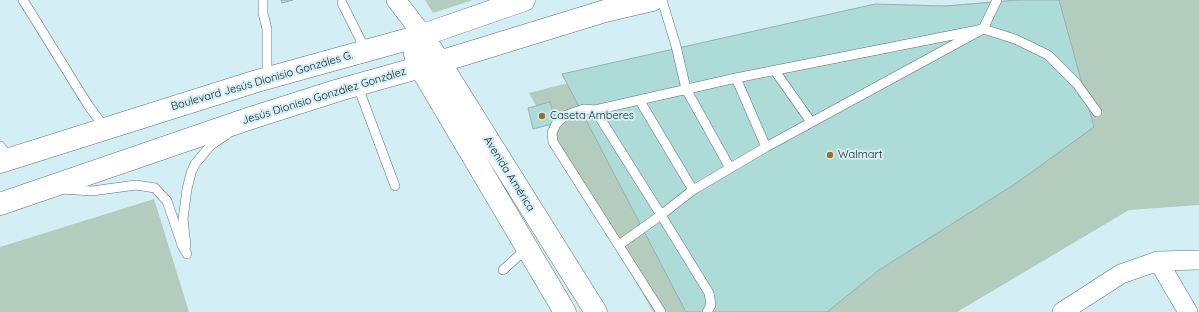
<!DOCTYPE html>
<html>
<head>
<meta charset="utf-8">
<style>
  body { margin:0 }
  canvas { display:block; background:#d4eef6 }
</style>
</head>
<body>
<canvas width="1199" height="312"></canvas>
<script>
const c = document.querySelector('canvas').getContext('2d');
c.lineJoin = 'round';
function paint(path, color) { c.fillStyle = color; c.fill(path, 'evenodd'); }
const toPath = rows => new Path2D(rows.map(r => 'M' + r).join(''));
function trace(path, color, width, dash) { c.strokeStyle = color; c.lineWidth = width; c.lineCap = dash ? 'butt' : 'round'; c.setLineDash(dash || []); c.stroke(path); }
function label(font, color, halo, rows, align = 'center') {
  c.font = font + ' Quicksand,sans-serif'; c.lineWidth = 4; c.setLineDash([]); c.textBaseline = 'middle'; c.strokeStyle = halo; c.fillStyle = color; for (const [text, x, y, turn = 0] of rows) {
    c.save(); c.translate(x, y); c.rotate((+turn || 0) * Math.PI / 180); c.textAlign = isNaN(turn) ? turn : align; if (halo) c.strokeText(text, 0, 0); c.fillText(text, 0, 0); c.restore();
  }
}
paint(toPath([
  [425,0,473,0,433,13],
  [1011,0,1199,0,1199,205,1129,210,957,312,653,312,529,93,832,15],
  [154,199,189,312,0,312,0,247]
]), '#b3ccbe');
const building = toPath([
  [281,0,293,0,282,3,281,0],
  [1018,0,1059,0,1094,127,1015,184,879,270,827,312,686,312,562,74,875,4,946,6,1018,0],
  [550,102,556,123,533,129,528,108,550,102]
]);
paint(building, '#acdbd8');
trace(building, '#98b2af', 1);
const lane = toPath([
  [23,0,88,105,105,128],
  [263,0,263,13,267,29,267,79],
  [662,0,676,46,686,89,730,168],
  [342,3,366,51],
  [775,71,811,122],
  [736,78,766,147],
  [357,84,395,186],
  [640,101,693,190],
  [595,110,661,215,619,245],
  [0,146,11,159],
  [61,189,92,191,136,185,155,188,167,201,182,245,187,254],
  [186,246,183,219,187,189,191,173,195,164,211,145,226,135],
  [503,270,527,248],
  [661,312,553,142,552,133,556,124,564,116,584,109,595,110,736,78,983,29,997,0],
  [707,312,711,305,709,293,661,215,693,190,766,147,983,29,1015,39,1048,55,1077,84,1097,112]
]);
const street = toPath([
  [396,0,423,35],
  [1158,261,1188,312],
  [1062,312,1121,274,1158,261,1199,260]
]);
const secondary = toPath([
  [432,50,596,312],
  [415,54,420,67,565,312],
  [0,162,257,81,423,35,524,0],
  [0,204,248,119,339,90,439,62,605,11,652,0]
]);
trace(lane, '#5d747b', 10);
trace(street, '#5d747b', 20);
trace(secondary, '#5d747b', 23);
trace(lane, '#fff', 9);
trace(street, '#fff', 19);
trace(secondary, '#fff', 22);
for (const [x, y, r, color] of [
  [542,116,4,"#9e7122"],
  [830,155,4,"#9e7122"]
]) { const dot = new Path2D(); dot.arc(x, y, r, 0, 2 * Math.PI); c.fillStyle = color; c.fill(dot); trace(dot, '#d4eef6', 1.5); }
label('11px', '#192225', '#d4eef6', [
  ["Boulevard Jesús Dionisio Gonzáles G.",262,81,-16],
  ["Jesús Dionisio González González",324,96,-17],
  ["Avenida América",509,174,58]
]);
label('11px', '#192225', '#d4eef6', [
  ["Caseta Amberes",550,116],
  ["Walmart",838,155]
], 'left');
</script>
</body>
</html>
